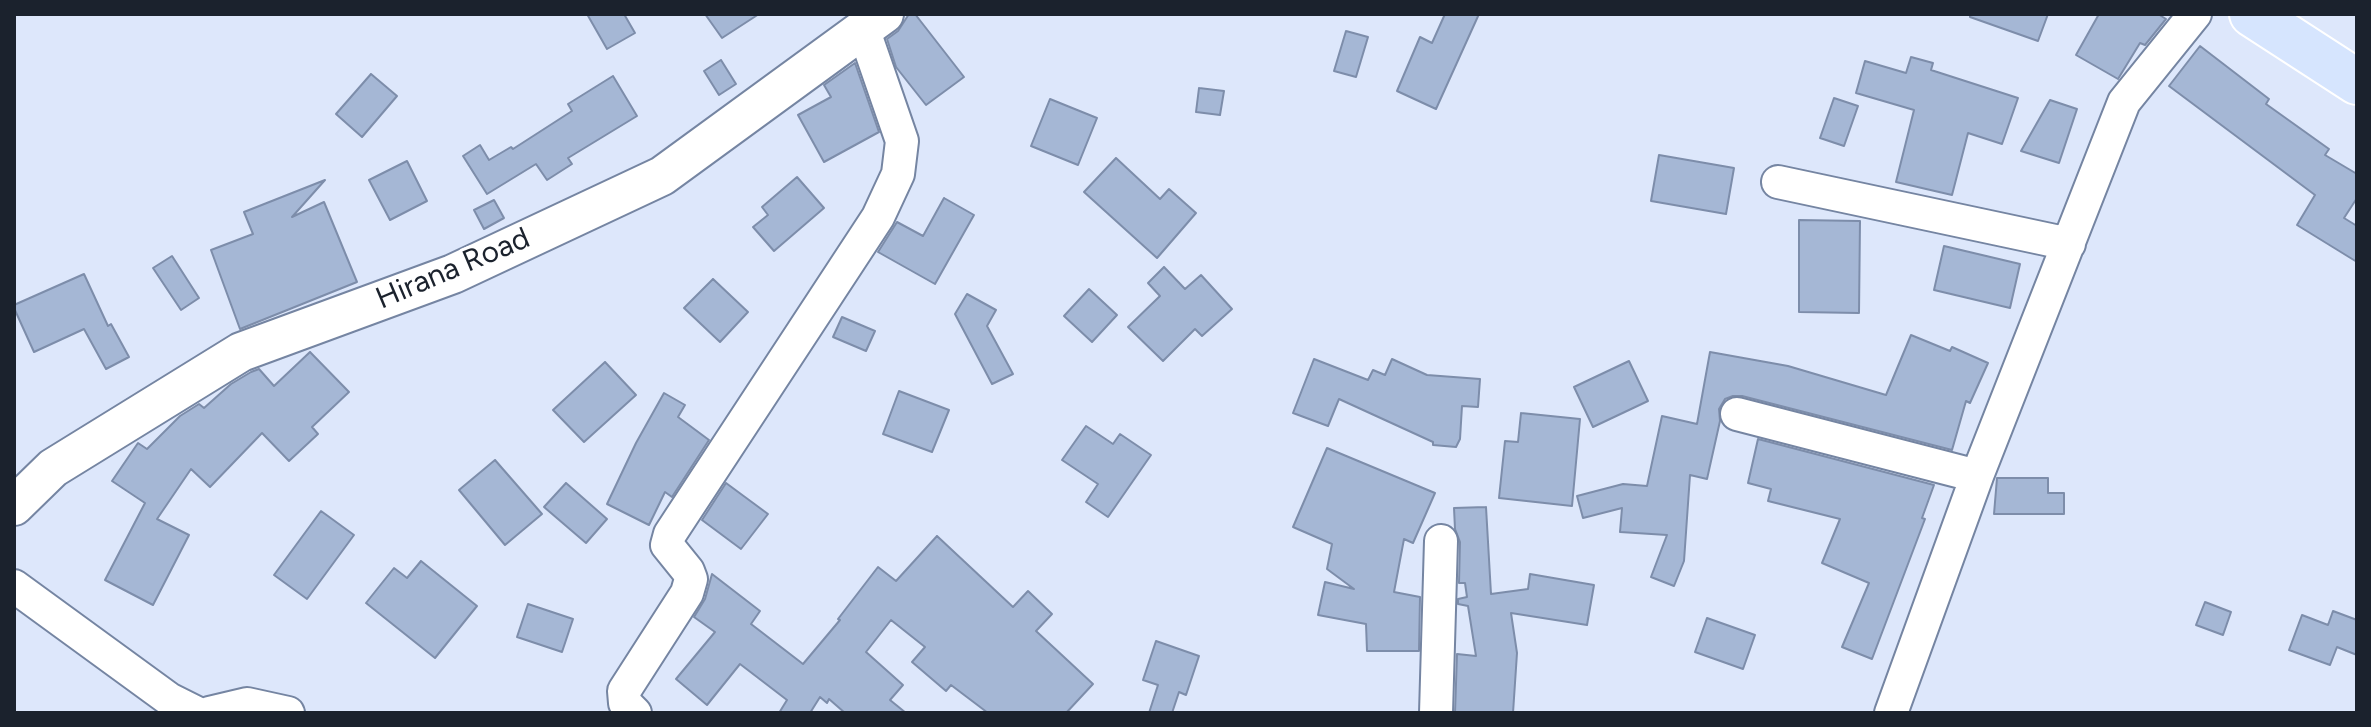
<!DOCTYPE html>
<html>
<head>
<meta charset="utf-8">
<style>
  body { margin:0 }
  #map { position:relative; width:2371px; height:727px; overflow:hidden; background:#dde7fb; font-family:Figtree,sans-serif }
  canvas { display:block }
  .frame { position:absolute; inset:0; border:16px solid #1b222d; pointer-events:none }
</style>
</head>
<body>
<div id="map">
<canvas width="2371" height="727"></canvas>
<div class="frame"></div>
</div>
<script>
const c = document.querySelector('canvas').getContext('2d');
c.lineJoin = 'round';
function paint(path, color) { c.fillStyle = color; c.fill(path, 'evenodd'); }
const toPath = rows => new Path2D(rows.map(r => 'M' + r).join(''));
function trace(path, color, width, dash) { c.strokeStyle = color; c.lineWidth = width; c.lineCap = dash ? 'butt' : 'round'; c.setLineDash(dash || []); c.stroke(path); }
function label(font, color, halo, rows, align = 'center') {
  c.font = font + ' Figtree,sans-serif'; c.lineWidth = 6; c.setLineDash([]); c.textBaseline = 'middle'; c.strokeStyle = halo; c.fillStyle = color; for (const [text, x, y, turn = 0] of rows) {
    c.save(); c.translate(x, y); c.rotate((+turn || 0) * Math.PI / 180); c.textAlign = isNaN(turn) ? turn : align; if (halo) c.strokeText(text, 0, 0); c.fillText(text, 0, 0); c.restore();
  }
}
const building = toPath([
  [587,14,624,14,635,33,607,49,587,14],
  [705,14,759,14,722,38,705,14],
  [909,14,915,14,964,77,926,105,896,67,887,39,898,31,909,14],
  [1445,14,1479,14,1436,109,1397,91,1420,37,1432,43,1445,14],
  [1970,14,2048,14,2038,41,1970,17,1970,14],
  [2099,14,2158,14,2166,19,2145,45,2140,43,2118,79,2076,55,2099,14],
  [1346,31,1368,37,1356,77,1334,71,1346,31],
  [2200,46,2269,99,2266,104,2329,149,2325,155,2357,174,2357,198,2344,218,2357,226,2357,262,2297,225,2315,195,2169,86,2200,46],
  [1911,57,1933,63,1931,70,2018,98,2002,144,1968,133,1952,195,1896,182,1914,110,1856,93,1865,61,1906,73,1911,57],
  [721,60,736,84,719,95,704,71,721,60],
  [855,63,879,132,824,162,798,115,831,97,824,85,855,63],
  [371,74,397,96,362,137,336,114,371,74],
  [613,76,637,116,568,158,572,164,547,180,536,164,487,194,463,156,480,145,489,160,511,147,513,149,572,111,568,104,613,76],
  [1199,88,1224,91,1220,115,1196,112,1199,88],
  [1834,98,1858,106,1844,146,1820,138,1834,98],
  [1050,99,1097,118,1078,165,1031,146,1050,99],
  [2050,100,2077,109,2059,163,2021,151,2050,100],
  [1659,155,1734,168,1726,214,1651,201,1659,155],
  [1116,158,1160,199,1169,189,1196,213,1157,258,1084,192,1116,158],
  [407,161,427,201,390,220,369,180,407,161],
  [797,177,824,208,774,251,753,227,768,215,762,207,797,177],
  [325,180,292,217,324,202,357,282,240,329,211,250,253,234,244,212,325,180],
  [944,198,974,215,935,284,878,252,897,222,923,236,944,198],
  [494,200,504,218,484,229,474,210,494,200],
  [1799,220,1860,221,1859,313,1799,312,1799,220],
  [1944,246,2020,264,2010,308,1934,290,1944,246],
  [172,256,199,298,181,310,153,268,172,256],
  [1164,267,1185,289,1201,275,1232,309,1202,336,1195,329,1163,361,1128,327,1160,296,1148,283,1164,267],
  [84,274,108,326,111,324,129,357,106,369,84,329,34,352,14,308,14,305,84,274],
  [713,279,748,312,720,342,684,308,713,279],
  [1089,289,1117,315,1092,342,1064,316,1089,289],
  [967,294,996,310,987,326,1013,374,992,384,955,314,967,294],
  [842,317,875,331,866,351,833,337,842,317],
  [1911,335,1950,351,1952,347,1988,363,1970,403,1966,401,1952,450,1742,396,1733,396,1725,399,1719,409,1720,421,1707,479,1690,475,1684,561,1674,586,1651,577,1667,535,1620,532,1622,508,1583,518,1577,496,1623,484,1647,486,1662,416,1697,424,1710,352,1788,366,1886,395,1911,335],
  [310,352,349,392,312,427,318,434,289,461,262,433,210,487,191,469,157,519,189,535,153,605,105,580,145,503,112,481,138,443,147,449,180,416,199,404,204,408,231,384,251,372,259,369,274,386,310,352],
  [1314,359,1368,380,1373,370,1385,375,1392,359,1427,375,1480,379,1478,407,1462,406,1460,439,1456,447,1433,445,1433,442,1339,399,1328,426,1293,413,1314,359],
  [1629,361,1648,401,1593,427,1574,387,1629,361],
  [605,362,636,395,584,442,553,410,605,362],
  [899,391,949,410,932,452,883,434,899,391],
  [664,393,685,405,678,417,709,440,672,497,665,492,649,525,607,504,636,443,664,393],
  [1521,413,1580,419,1572,506,1499,498,1505,441,1518,442,1521,413],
  [1086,426,1113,444,1120,434,1151,455,1108,517,1086,502,1098,484,1062,460,1086,426],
  [1758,439,1934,485,1922,518,1925,519,1872,659,1842,647,1869,583,1822,563,1840,519,1768,501,1771,489,1748,483,1758,439],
  [1327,448,1435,493,1413,543,1404,539,1394,592,1420,597,1419,651,1367,651,1366,624,1318,615,1325,582,1354,589,1327,569,1332,544,1293,527,1327,448],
  [495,460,542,514,505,545,459,490,495,460],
  [1997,478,2048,478,2048,493,2064,493,2064,514,1994,514,1997,478],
  [566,483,607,519,586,543,544,507,566,483],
  [726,483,768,514,741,549,702,520,726,483],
  [1486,507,1491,594,1528,589,1530,574,1594,585,1587,625,1511,613,1517,653,1513,713,1455,713,1457,654,1476,656,1468,606,1458,604,1458,599,1467,597,1465,583,1459,583,1460,542,1455,529,1454,508,1486,507],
  [321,511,354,535,307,599,274,575,321,511],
  [937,536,1013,607,1028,591,1052,614,1036,631,1093,684,1066,713,988,713,951,685,946,691,912,662,925,647,891,620,866,652,903,685,890,700,906,713,845,713,829,699,827,703,820,697,810,713,779,713,787,700,740,664,707,705,676,679,715,632,694,617,705,599,712,574,760,611,751,624,803,664,840,620,838,619,878,567,896,581,937,536],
  [421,561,477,606,435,658,366,603,394,568,407,578,421,561],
  [2205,602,2231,612,2223,635,2196,625,2205,602],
  [528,604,573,619,562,652,517,637,528,604],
  [2333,611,2357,620,2357,655,2337,647,2330,665,2289,650,2302,615,2328,625,2333,611],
  [1707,618,1755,635,1743,669,1695,652,1707,618],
  [1156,641,1199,656,1186,695,1179,692,1172,713,1149,713,1158,685,1143,680,1156,641]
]);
paint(building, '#a5b7d5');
trace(building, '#7d8daa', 2);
const minor = toPath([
  [1778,182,2069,244],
  [1737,414,1977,476],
  [14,586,169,699,197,713],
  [209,713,247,704,288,713],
  [635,713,625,703,624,691,687,593,691,579,688,571,667,545,670,534,878,217,898,174,902,141,864,31],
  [1436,713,1441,541],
  [1891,713,1977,476,2124,102,2195,14]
]);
const tertiary = toPath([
  [14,506,53,468,241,352,453,274,662,176,884,14]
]);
const primary = toPath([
  [2252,14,2357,82]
]);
trace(minor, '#7585a2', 36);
trace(tertiary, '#7585a2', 42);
trace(primary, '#fff', 48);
trace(minor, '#fff', 32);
trace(tertiary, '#fff', 38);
trace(primary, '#d6e5fe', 44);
label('30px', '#1b222d', '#fff', [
  ["Hirana Road",453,269,-23]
]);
</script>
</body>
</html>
